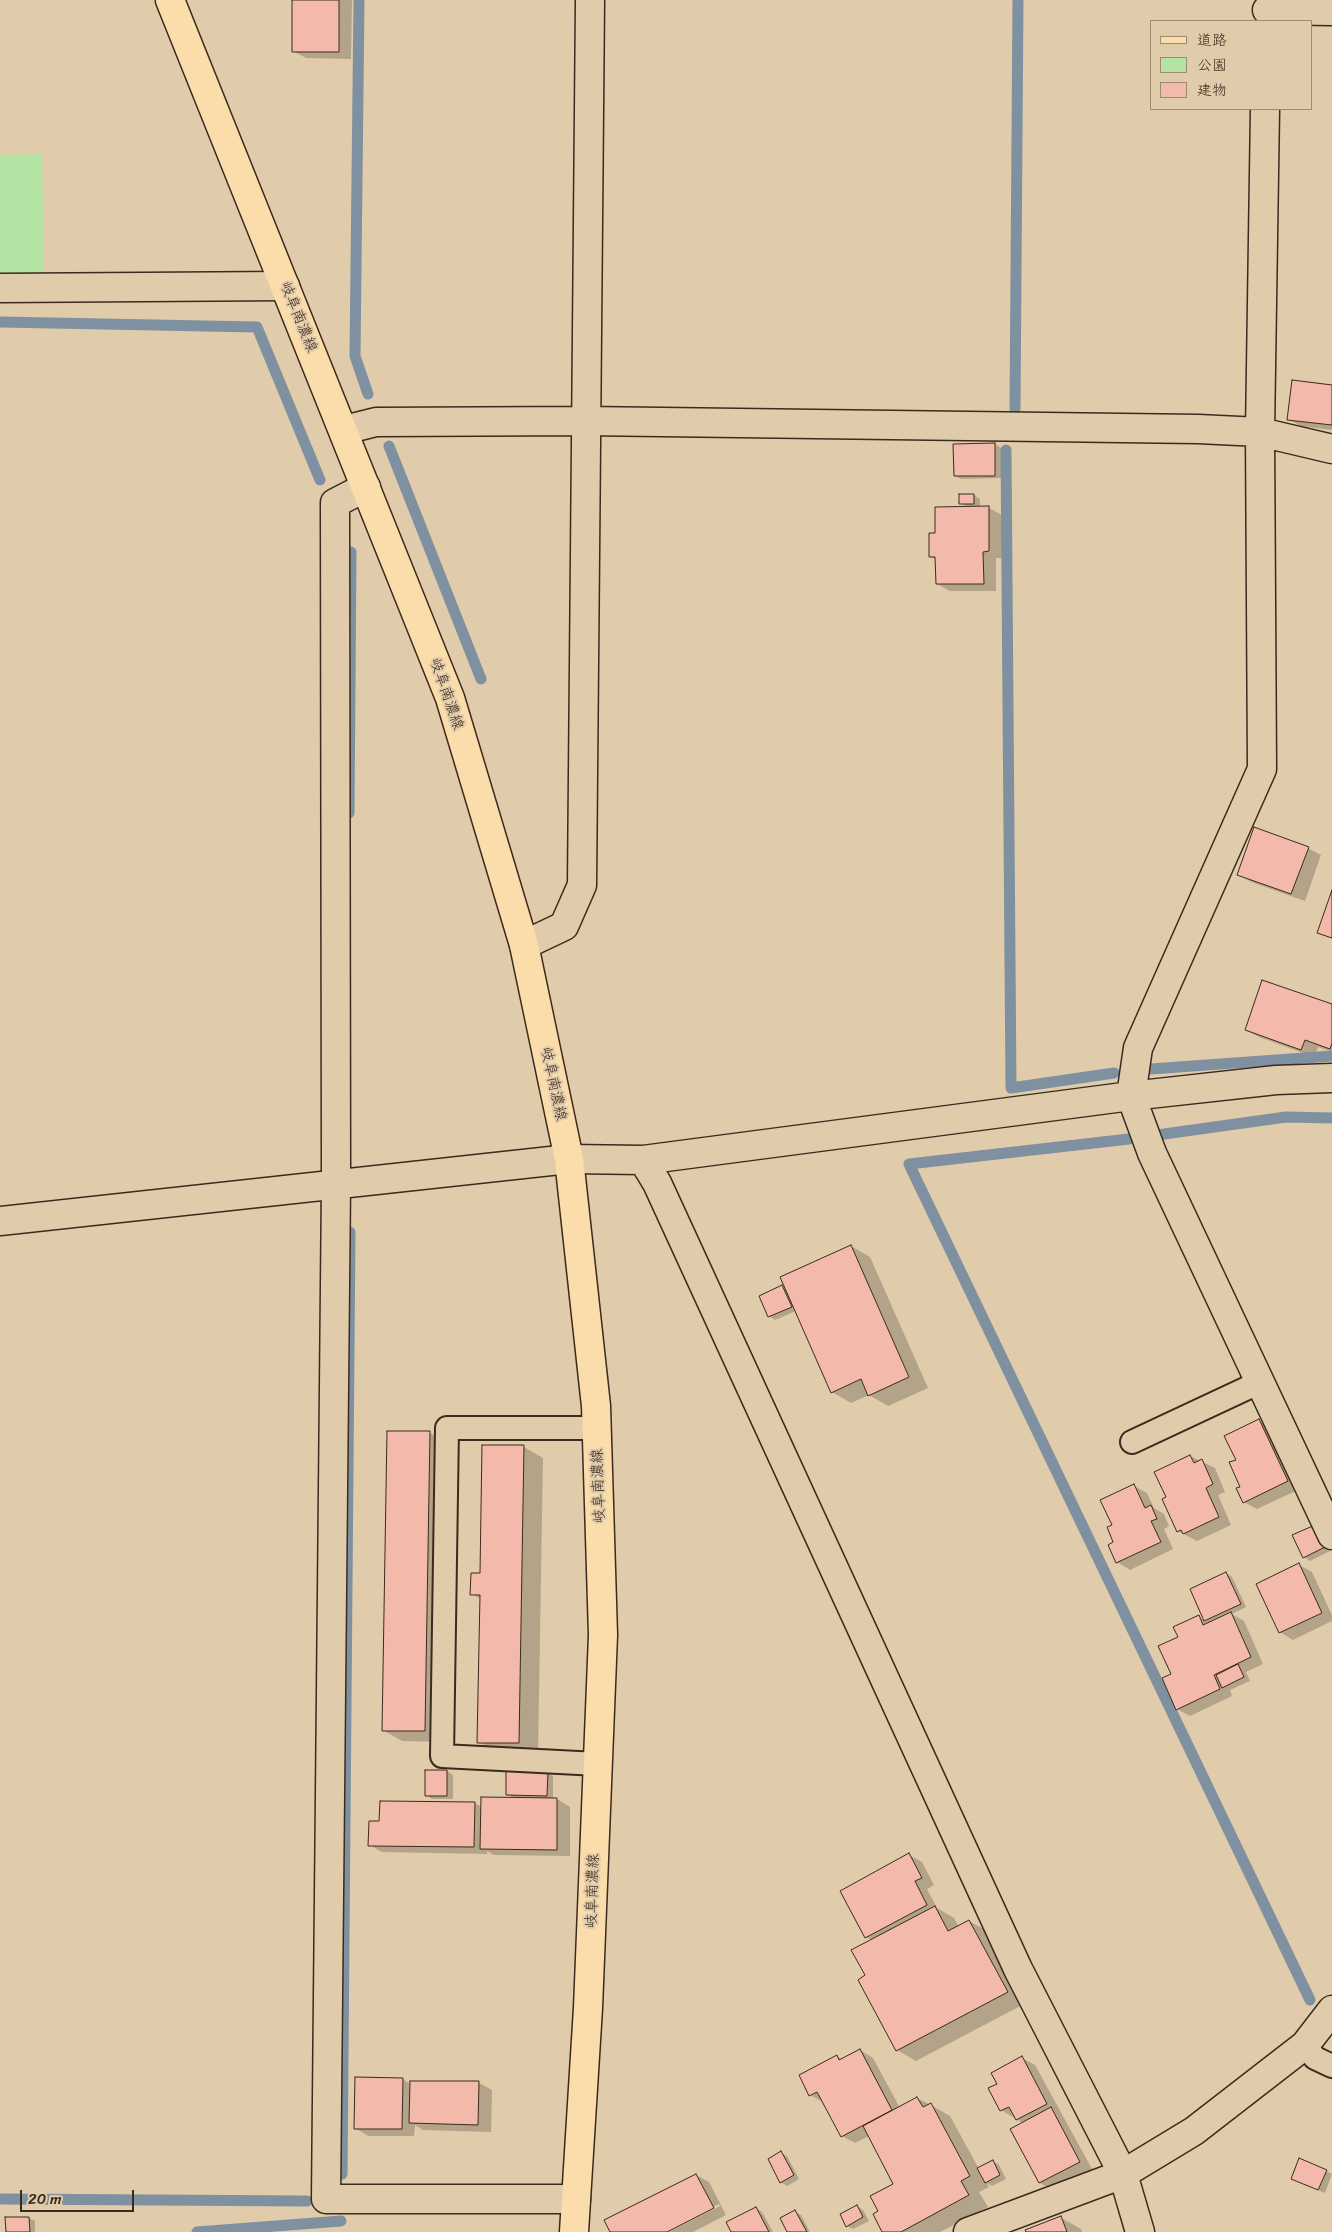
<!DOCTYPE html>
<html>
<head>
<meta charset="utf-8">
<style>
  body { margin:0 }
  #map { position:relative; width:1332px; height:2232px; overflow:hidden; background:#e0ccaa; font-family:Sriracha,"Klee One",sans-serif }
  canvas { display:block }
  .legend { position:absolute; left:1150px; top:20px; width:162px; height:90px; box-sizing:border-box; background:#e0ccaa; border:1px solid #9e8b72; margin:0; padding:6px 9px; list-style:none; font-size:15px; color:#3b2a1e }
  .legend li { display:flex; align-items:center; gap:10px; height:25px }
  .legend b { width:25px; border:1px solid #9e8b72 }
  .scale { position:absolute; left:20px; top:2190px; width:114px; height:22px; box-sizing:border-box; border:2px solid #3b2a1e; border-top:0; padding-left:6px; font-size:15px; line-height:18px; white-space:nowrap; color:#3b2a1e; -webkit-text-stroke:4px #e0ccaa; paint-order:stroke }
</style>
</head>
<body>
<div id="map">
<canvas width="1332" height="2232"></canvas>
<ul class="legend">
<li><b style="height:6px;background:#fbdcab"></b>道路</li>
<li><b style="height:14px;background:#b4e4a3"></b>公園</li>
<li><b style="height:14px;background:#f3b9ab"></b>建物</li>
</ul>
<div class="scale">20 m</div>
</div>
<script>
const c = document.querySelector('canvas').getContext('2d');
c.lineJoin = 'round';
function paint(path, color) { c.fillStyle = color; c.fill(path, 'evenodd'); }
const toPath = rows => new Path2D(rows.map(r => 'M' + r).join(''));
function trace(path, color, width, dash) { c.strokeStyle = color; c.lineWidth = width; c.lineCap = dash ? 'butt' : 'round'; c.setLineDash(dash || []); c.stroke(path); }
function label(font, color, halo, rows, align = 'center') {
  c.font = font + ' Sriracha,"Klee One",sans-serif'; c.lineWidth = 4; c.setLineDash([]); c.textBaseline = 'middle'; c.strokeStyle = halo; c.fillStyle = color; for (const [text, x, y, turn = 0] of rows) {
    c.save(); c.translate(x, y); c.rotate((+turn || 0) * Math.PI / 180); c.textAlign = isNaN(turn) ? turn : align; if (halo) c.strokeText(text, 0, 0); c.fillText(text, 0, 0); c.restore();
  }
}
paint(toPath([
  [42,154,44,275,0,274,0,155]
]), '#b4e4a3');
paint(toPath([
  [293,0,352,0,351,59,306,58,293,51],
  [1332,386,1332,430,1301,426,1288,419],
  [995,444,1001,448,1001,478,961,479,955,476],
  [974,495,980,499,980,508,989,508,1002,515,1002,558,996,558,996,591,950,591,937,584,937,560,930,556,937,534,969,508,961,503],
  [1308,848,1321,855,1305,901,1251,882,1239,875],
  [1332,1006,1332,1052,1318,1047,1314,1057,1259,1037,1246,1030],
  [851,1246,870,1257,928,1388,888,1406,869,1395,851,1403,832,1392,796,1311,775,1320,769,1316,782,1287,787,1289],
  [1259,1421,1272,1428,1300,1489,1257,1509,1244,1502,1237,1460],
  [430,1433,449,1444,444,1742,402,1741,383,1730],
  [484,1446,524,1447,543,1458,538,1754,498,1753,479,1742,481,1599,472,1594,481,1574],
  [1190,1456,1215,1468,1225,1492,1218,1495,1231,1525,1197,1541,1178,1531,1167,1498],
  [1134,1486,1147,1493,1154,1508,1164,1514,1169,1526,1164,1529,1173,1549,1130,1570,1117,1562,1113,1525],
  [1321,1530,1330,1551,1310,1561,1304,1557],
  [1299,1565,1312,1572,1332,1615,1332,1621,1293,1640,1280,1632],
  [1226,1573,1232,1577,1246,1607,1232,1614,1244,1621,1263,1664,1246,1672,1250,1681,1230,1690,1232,1696,1190,1716,1177,1709,1173,1674,1179,1637,1199,1617,1206,1621,1191,1589],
  [447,1771,453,1775,453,1799,432,1799,426,1795],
  [547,1773,553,1776,553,1799,557,1799,570,1807,570,1856,494,1855,487,1851,487,1854,382,1852,369,1845,381,1822,474,1803,482,1807,515,1799,507,1794],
  [909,1855,922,1862,934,1885,927,1889,937,1908,954,1918,959,1927,969,1921,989,1932,1026,2003,916,2061,897,2050,867,1976,872,1940,866,1937],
  [860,2050,873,2058,900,2108,917,2098,931,2105,950,2116,979,2169,993,2161,999,2165,1006,2179,992,2186,987,2183,989,2187,979,2192,988,2207,940,2232,884,2232,880,2212,894,2184,869,2136,855,2143,842,2136,823,2102,810,2095,837,2056,843,2060],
  [1022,2058,1035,2065,1092,2169,1053,2190,1040,2183,1012,2129,1023,2123,1001,2110],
  [402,2079,411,2084,479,2083,492,2090,491,2132,423,2130,415,2125,414,2136,368,2136,355,2128],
  [781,2153,787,2156,799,2179,787,2186,781,2182],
  [1300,2159,1332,2174,1325,2193,1298,2182],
  [696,2175,709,2182,726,2215,693,2232,669,2232,720,2206,719,2204,664,2232,612,2232],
  [857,2206,863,2210,869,2221,853,2229,847,2226],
  [756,2208,762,2212,773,2232,733,2232],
  [795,2212,801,2215,810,2232,789,2232],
  [7,2218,29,2218,35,2221,35,2232,7,2232],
  [1061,2218,1081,2229,1082,2232,1027,2232]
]), '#0003');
trace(toPath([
  [359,0,355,356,368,394],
  [0,322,257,327,320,480],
  [1015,409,1018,0],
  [389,446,481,679],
  [1006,450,1011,1088,1114,1073],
  [349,813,351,552],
  [1151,1069,1332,1056],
  [1157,1135,1286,1117,1332,1118],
  [1129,1139,909,1164,1310,2000],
  [342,2174,350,1232],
  [0,2199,307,2201],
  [197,2232,341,2221]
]), '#7f91a0', 11);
const building = toPath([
  [292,0,339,0,339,52,292,52,292,0],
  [1292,380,1332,385,1332,425,1287,420,1292,380],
  [995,443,995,476,954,476,953,444,995,443],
  [959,494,974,494,974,504,959,504,959,494],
  [989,506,989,551,983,552,984,584,936,584,935,557,929,557,929,533,935,533,935,507,989,506],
  [1254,827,1309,847,1291,894,1237,875,1254,827],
  [1332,890,1332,938,1317,933,1332,890],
  [1262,980,1332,1004,1332,1043,1330,1049,1305,1040,1301,1050,1245,1030,1262,980],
  [851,1245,909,1377,868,1396,861,1379,831,1393,780,1277,851,1245],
  [782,1285,792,1307,768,1317,759,1296,782,1285],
  [1259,1419,1288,1481,1243,1503,1236,1488,1240,1487,1229,1462,1236,1460,1224,1436,1259,1419],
  [387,1431,430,1431,425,1731,382,1731,387,1431],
  [482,1445,524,1445,519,1743,477,1743,480,1595,470,1595,471,1573,480,1573,482,1445],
  [1190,1455,1194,1463,1202,1459,1213,1484,1206,1488,1219,1517,1183,1534,1181,1530,1177,1532,1162,1499,1166,1497,1154,1472,1190,1455],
  [1134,1484,1145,1508,1151,1505,1157,1519,1151,1521,1161,1542,1116,1563,1108,1545,1113,1542,1107,1527,1112,1525,1100,1500,1134,1484],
  [1315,1525,1325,1547,1303,1558,1292,1535,1315,1525],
  [1299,1563,1322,1613,1279,1633,1256,1584,1299,1563],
  [1226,1572,1241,1604,1204,1621,1190,1589,1226,1572],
  [1231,1612,1251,1657,1214,1675,1220,1689,1176,1710,1162,1678,1171,1674,1158,1646,1178,1637,1173,1627,1199,1615,1203,1625,1231,1612],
  [1238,1664,1244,1677,1222,1688,1216,1675,1238,1664],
  [425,1770,447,1770,447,1796,425,1796,425,1770],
  [506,1771,548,1772,547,1796,506,1795,506,1771],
  [481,1797,557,1798,557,1850,480,1849,481,1797],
  [380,1801,475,1802,474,1847,368,1846,369,1821,379,1821,380,1801],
  [909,1853,922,1878,915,1881,927,1905,865,1938,840,1891,909,1853],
  [935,1906,948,1931,969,1920,1008,1992,896,2051,858,1980,865,1975,851,1950,935,1906],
  [860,2049,892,2110,841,2137,817,2092,809,2096,799,2075,837,2055,839,2060,860,2049],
  [1022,2056,1047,2104,1016,2120,1009,2107,1000,2111,988,2088,997,2084,991,2073,1022,2056],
  [355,2077,403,2078,402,2129,354,2129,355,2077],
  [410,2081,479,2081,478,2125,409,2123,410,2081],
  [917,2097,923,2107,931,2103,970,2176,961,2181,969,2195,901,2232,882,2232,873,2214,878,2211,870,2196,893,2184,863,2126,917,2097],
  [1051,2107,1080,2162,1039,2183,1010,2129,1051,2107],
  [781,2151,794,2175,780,2183,768,2159,781,2151],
  [1299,2158,1327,2170,1318,2190,1291,2179,1299,2158],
  [993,2160,1000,2175,985,2183,977,2168,993,2160],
  [696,2174,714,2208,667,2232,610,2232,604,2220,696,2174],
  [857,2205,863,2217,846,2227,840,2214,857,2205],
  [756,2207,769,2232,731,2232,726,2222,756,2207],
  [795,2210,807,2232,787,2232,780,2218,795,2210],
  [1061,2216,1067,2232,1026,2232,1025,2230,1061,2216],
  [5,2217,29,2217,30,2232,6,2232,5,2217]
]);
paint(building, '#f3b9ab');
trace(building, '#3b2a1e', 1);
const service = toPath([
  [597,1428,447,1428,442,1756,598,1764],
  [1132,1442,1258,1383],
  [1305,2045,1315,2058,1332,2066]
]);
const minor = toPath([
  [1267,10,1332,11],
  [1265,109,1260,432,1262,769,1138,1048,1131,1096,1152,1153,1332,1535],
  [0,288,285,286],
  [344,430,376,422,585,421,1198,429,1260,432,1332,449],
  [366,487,335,503,336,1184,326,2199,576,2199],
  [524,945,564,926,582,885,590,0],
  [643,1160,1131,1096,1276,1080,1332,1078],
  [0,1221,569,1159,643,1160,657,1183,1018,1969,1123,2174,1140,2232],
  [968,2232,1123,2174,1194,2131,1305,2045,1332,2010]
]);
const primary = toPath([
  [170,0,450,698,524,945,569,1159,596,1406,603,1635,588,2008,574,2232]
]);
trace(service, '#3b2a1e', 26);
trace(minor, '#3b2a1e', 31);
trace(primary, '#3b2a1e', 31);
trace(service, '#e0ccaa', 22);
trace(minor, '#e0ccaa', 28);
trace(primary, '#fbdcab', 28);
label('15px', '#3b2a1e', '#e0ccaa', [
  ["岐阜南濃線",298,317,68],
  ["岐阜南濃線",446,694,71],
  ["岐阜南濃線",553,1084,78],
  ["岐阜南濃線",599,1486,-92],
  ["岐阜南濃線",593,1891,-88]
]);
</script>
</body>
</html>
